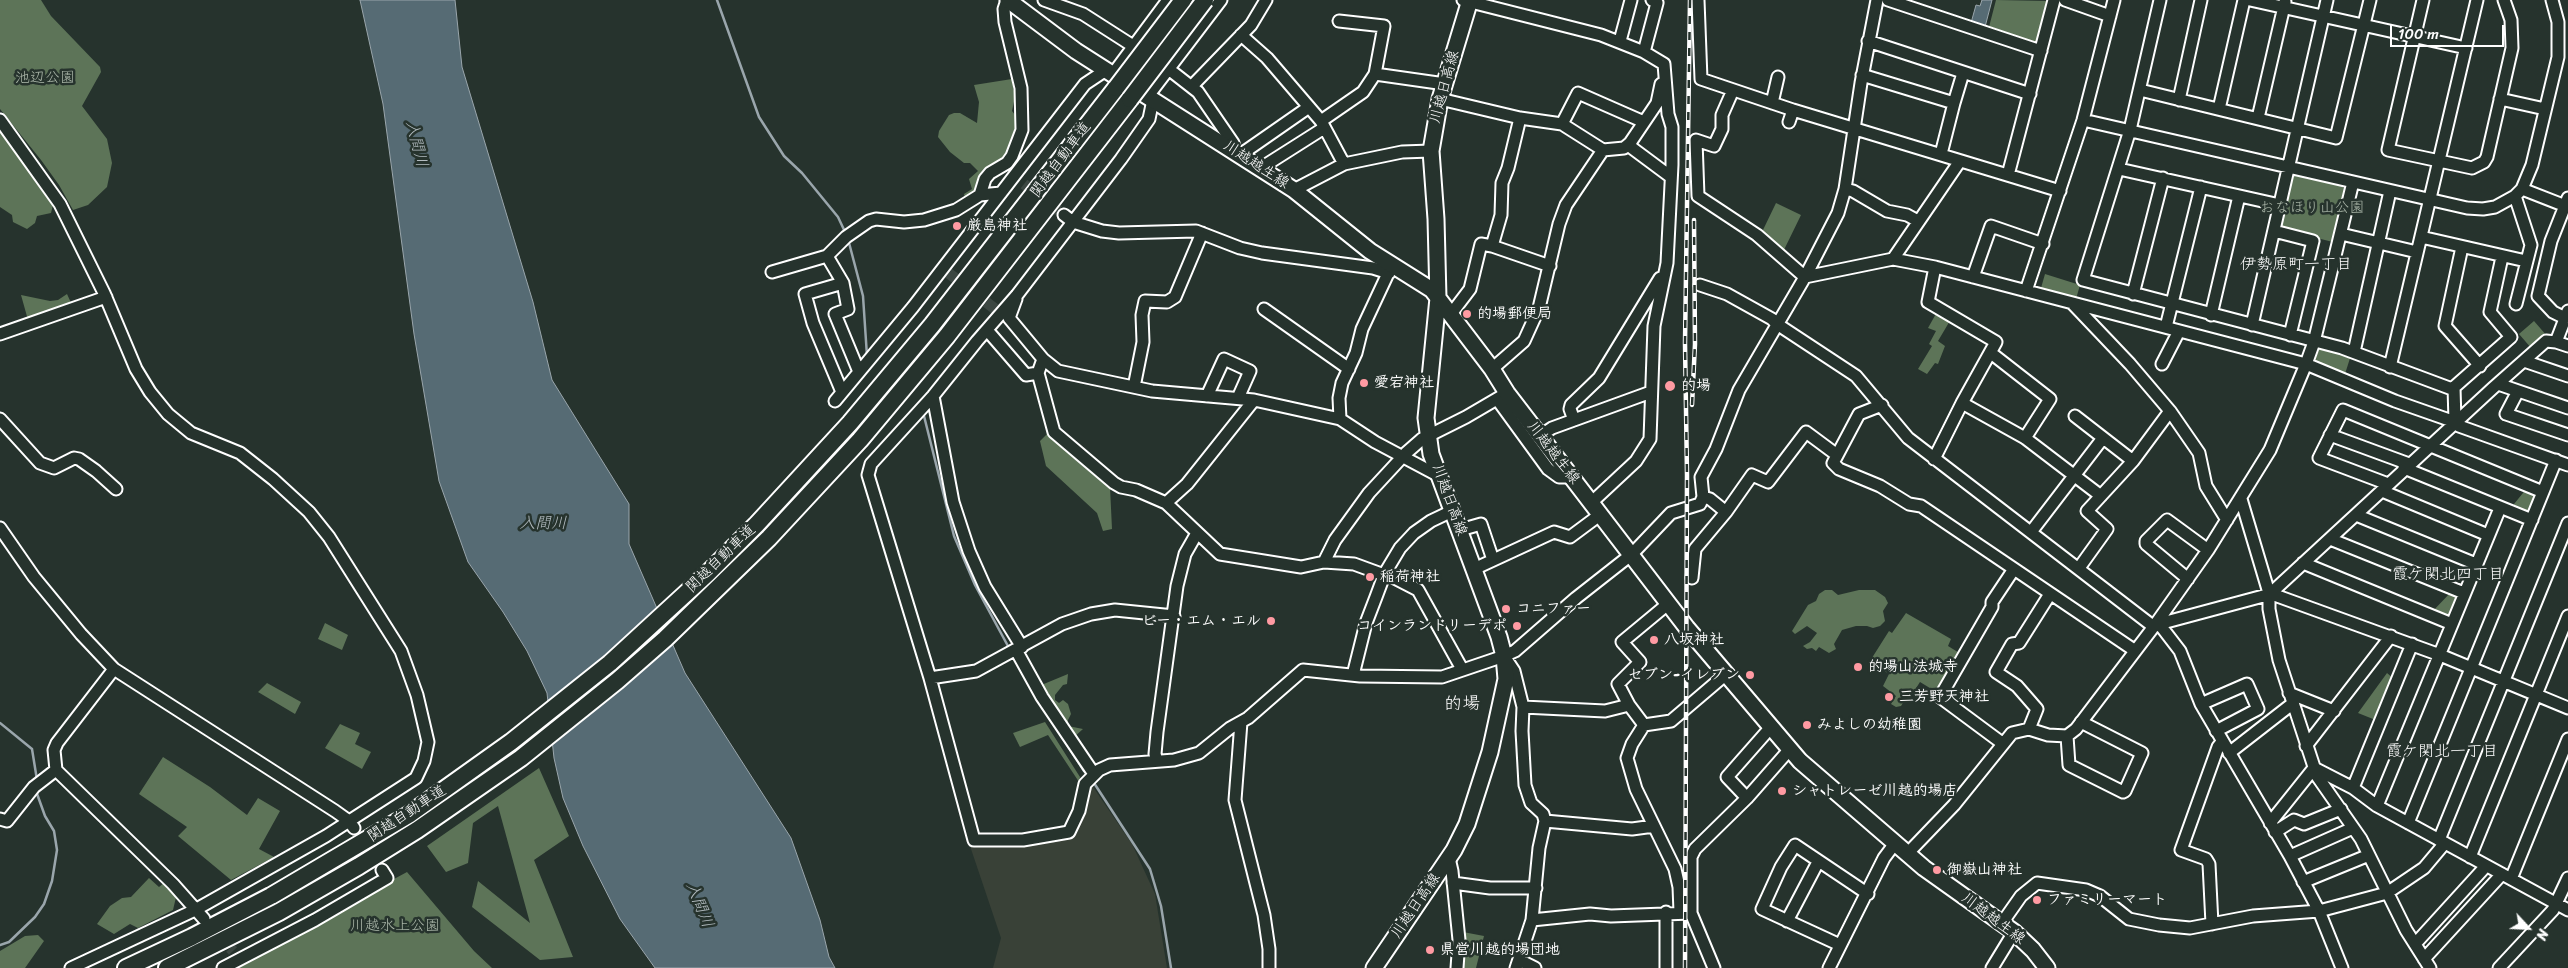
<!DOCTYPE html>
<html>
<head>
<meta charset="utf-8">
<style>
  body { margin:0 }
  #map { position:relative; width:2568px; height:968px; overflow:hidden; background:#26332d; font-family:Sriracha,sans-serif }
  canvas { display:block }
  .north { position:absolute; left:2503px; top:903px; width:50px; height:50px; -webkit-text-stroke:4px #26332d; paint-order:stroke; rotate:115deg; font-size:14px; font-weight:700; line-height:20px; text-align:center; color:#fff }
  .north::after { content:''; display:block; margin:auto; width:18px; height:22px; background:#fff; clip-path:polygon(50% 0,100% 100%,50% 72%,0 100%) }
  .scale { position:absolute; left:2390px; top:25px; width:114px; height:22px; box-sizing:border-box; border:2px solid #fff; border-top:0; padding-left:6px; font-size:15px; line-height:18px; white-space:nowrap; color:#fff; -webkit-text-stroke:4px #26332d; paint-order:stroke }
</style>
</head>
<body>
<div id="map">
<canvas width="2568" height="968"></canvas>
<div class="north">N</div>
<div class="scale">100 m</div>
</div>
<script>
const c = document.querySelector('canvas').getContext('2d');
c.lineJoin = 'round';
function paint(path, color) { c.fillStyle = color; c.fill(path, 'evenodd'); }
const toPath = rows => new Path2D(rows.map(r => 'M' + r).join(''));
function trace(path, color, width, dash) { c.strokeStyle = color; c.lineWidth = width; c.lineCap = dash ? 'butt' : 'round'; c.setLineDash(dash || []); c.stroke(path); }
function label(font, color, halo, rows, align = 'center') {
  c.font = font + ' Sriracha,"Klee One",sans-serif'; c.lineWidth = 5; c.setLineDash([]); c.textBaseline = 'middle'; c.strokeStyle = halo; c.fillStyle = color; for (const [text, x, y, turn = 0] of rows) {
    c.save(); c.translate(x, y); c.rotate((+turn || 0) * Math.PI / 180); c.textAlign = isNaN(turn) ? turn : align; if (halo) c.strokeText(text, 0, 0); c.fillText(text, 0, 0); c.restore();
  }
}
paint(toPath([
  [1091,784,1132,844,1155,894,1167,968,993,968,1001,938,970,846,1014,845,1072,835,1084,795]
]), '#394137');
paint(toPath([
  [0,0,41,0,51,16,100,67,101,72,82,106,107,139,112,163,107,187,88,205,73,210,59,185,41,160,0,109],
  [1996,0,2049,1,2038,44,1989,27],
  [1012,79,1015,97,1012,111,1019,120,1012,150,979,194,965,198,964,194,972,189,969,179,978,171,970,163,964,163,950,152,938,137,939,131,949,115,954,113,960,113,977,123,979,102,974,85],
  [0,129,52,199,53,205,51,213,37,216,35,223,27,229,13,222,12,215,0,207],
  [2293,174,2342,186,2345,190,2333,242,2280,229,2290,176],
  [1776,203,1801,215,1781,256,1762,232],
  [2045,274,2080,285,2076,299,2041,288],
  [67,294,72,305,28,320,21,295,50,301,58,300],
  [1937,312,1951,319,1938,341,1945,346,1938,364,1935,363,1927,374,1918,369,1932,346,1929,344,1936,331,1928,328],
  [2534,321,2547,336,2532,349,2519,334],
  [2321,347,2351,355,2345,374,2316,363,2314,358],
  [1050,431,1110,487,1112,529,1103,531,1097,513,1046,466,1040,441],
  [2527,488,2537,492,2531,515,2510,509],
  [1825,590,1832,590,1838,595,1859,590,1875,590,1885,597,1888,603,1883,611,1885,621,1880,626,1873,628,1867,626,1856,626,1842,630,1834,644,1836,649,1829,653,1819,647,1816,651,1812,648,1807,649,1803,646,1810,642,1817,633,1807,626,1795,634,1792,631,1808,605,1816,601,1819,594],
  [2452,591,2460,594,2451,619,2431,613],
  [1906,613,1951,639,1948,646,1961,654,1938,693,1920,682,1909,699,1906,698,1901,706,1896,707,1891,704,1896,696,1883,686,1889,674,1870,661,1889,631,1892,633],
  [325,623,348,635,342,650,318,639],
  [2387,673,2394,679,2378,721,2358,713],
  [1068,674,1067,684,1063,685,1055,695,1055,700,1059,703,1063,700,1068,704,1071,714,1068,720,1068,726,1083,729,1074,737,1039,686],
  [267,683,301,702,295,714,258,692],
  [1045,722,1080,777,1079,782,1048,735,1020,747,1013,733],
  [340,724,360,733,355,744,371,752,362,769,325,748],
  [163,757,210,787,247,815,258,798,280,811,259,849,274,857,231,880,178,836,187,827,139,794],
  [539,768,569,836,534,860,573,957,540,960,472,907,478,881,530,923,498,806,473,823,468,863,446,872,427,846],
  [407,872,474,951,492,968,229,968],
  [149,878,159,887,166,881,177,893,173,910,138,928,130,924,114,934,97,924,110,906,122,898,131,897],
  [1463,932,1484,936,1476,968,1463,968],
  [38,935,44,941,25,968,0,968,0,951,25,936]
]), '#5d7458');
const water = toPath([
  [360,0,455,0,462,67,533,302,552,380,629,504,629,544,685,673,791,838,820,920,829,957,835,968,655,968,620,919,583,846,563,798,554,758,547,693,527,651,503,612,468,562,439,481,414,334,383,104,360,0],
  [1982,0,1992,0,1985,27,1971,23,1976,5,1980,6,1982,0]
]);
paint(water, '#566b74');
trace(water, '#9aa6ac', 1);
trace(toPath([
  [717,0,759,117,784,156,802,173,838,217,846,234],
  [848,239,863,296,867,356],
  [924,416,954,536,975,585,1009,648],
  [1044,709,1084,771],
  [0,723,32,749,37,780],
  [1094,783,1150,869,1161,906,1171,968],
  [0,945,9,942,35,917,44,904,52,881,57,850,54,831,45,816,36,791]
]), '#9aa6ac', 2.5);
trace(toPath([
  [1024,184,1064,215],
  [947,272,995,309],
  [354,828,382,870],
  [219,936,233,951]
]), '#3c4742', 11, [11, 5.5]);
const minor = toPath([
  [1044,0,1083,14,1133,46],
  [1463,0,1601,35,1644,52,1664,64,1668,114,1672,127,1672,165,1667,263,1654,326,1650,439,1636,461,1592,502],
  [1698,0,1701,79,1793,110,2060,191],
  [1888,0,2041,51],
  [2065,0,2110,16],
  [2160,0,2130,130,2083,280,2342,348,2452,389,2511,337,2490,312,2502,257],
  [2250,0,2466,48],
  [2423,0,2388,150,2472,168,2484,162,2487,157,2512,48,2511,20,2504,0],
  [1339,21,1384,26,1375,74,1445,84],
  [1241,35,1267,58,1321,121,1344,164],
  [1620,41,1631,0],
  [1868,41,2030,94],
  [1644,52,1657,3,1652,0],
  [1166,67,1198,92,1233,143,1235,151],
  [1113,74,1168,0],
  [1862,75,1954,103,1963,73],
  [1192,86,1251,25,1266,0],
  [1733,90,1722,115,1722,129,1714,146,1696,140,1698,196,1757,235,1805,277,1893,259,1935,267,2306,364,2395,401,2455,422,2459,426,2568,465],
  [2140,90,2336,138,2370,0],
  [1148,96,1221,0],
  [1440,99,1520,118,1562,124,1603,150],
  [2500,99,2545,109],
  [1153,100,1149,119,1121,159,1017,295,977,341,933,396,871,464,868,475,930,678,974,840,1023,840,1069,832,1079,811,1085,784,1099,770,1110,765,1174,760,1199,753,1230,728,1248,718,1303,670,1360,676,1442,677,1504,656,1515,651,1576,598,1632,554,1671,513,1700,504,1703,497,1701,477,1716,449,1739,390,1805,277,1838,213,1845,189,1861,83,1877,0],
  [2179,100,2201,0],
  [1772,103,1778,77],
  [2219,109,2244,0],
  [2258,118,2285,2],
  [0,120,60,204,104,293,136,369,150,392,168,414,191,433,240,453,273,479,309,512,329,537,401,651,417,695,428,742,424,761,416,778,326,836,195,910,71,968],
  [2083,120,2467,208,2483,209,2495,207,2515,196,2522,189,2532,165,2558,57,2558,22,2552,0],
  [1321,121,1363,92,1375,74],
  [1789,122,1793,110],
  [1562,124,1578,93,1644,122],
  [1630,143,1632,148,1671,177],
  [1941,154,1954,103],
  [1240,155,1309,107],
  [1261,168,1324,128],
  [2119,169,2280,205],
  [2008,175,2054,0],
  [1845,189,1853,191,1887,211,1907,215,1918,221],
  [2522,189,2568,207],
  [1294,190,1344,164,1402,152,1431,151],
  [980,195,985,179,990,173,1007,163,1012,156,1022,130,1021,88,1005,22,1004,9,1007,0],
  [2515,196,2531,245,2516,304],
  [1064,215,1073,222,1102,231,1119,233,1196,231,1240,248,1262,253,1373,268,1389,273],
  [2274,231,2313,241,2290,335],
  [2341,234,2417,252],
  [2421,237,2526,261],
  [1492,246,1501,215,1502,183,1508,168,1520,118],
  [2462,247,2445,326,2480,366],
  [827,256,843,283,848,309,835,314,859,372],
  [1893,259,1960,161],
  [772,272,827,256,846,237,869,221,876,219,904,222,924,220,956,210,980,195,1001,193],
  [1973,277,1991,226,2043,244],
  [1700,285,1727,294,1772,319,1777,324,1856,376,1908,438,2154,627],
  [2026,291,2083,120,2114,0],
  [2133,294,2163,178],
  [1016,299,1009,318,1043,359,1058,371,1152,391,1254,400,1340,419,1375,442,1439,476],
  [2072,303,2130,364,2170,411,2133,461,2087,511,2107,529,2079,568],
  [1264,309,1349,369],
  [1451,314,1470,289,1481,244,1492,246,1550,266],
  [2211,315,2239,196],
  [2565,318,2553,312,2538,296,2551,241,2568,198],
  [2252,325,2327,0],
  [2166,327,2201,187],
  [987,330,1026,375,1038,373],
  [0,334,106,297],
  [2556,342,2568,346],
  [2354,352,2390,191],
  [1991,353,2050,399,2025,438],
  [1043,359,1038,373,1054,432,1114,483,1121,487,1136,490,1166,503,1220,554,1301,567,1324,562,1354,564,1384,575],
  [2524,361,2568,376],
  [2162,364,2179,331],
  [2390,367,2477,0],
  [1492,369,1524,341,1539,308,1559,224,1566,205,1603,150,1624,148,1630,143,1657,103,1661,84],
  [2498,384,2568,408],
  [1134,387,1143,342,1142,315,1145,301,1167,302,1175,297,1202,233],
  [2454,387,2455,422],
  [2518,391,2506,414,2568,435],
  [842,392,813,323,805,294,843,283],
  [933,396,953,502,969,551,985,587,1022,647],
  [1207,396,1224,359,1250,371,1238,398],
  [1497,399,1548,469,1559,477,1572,477],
  [835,401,913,307,1085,84,1106,70],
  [1962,403,2025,438,2101,496],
  [1882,405,1859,414,1833,463,1839,469,1880,486,1909,504,1921,506,2134,650],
  [2170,411,2199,453,2206,486,2227,520],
  [2075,416,2133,461],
  [0,419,40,463,54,468,74,458,79,459,96,471,116,489],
  [1340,419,1339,398,1342,383,1356,353,1362,329,1391,267],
  [1574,420,1570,409,1571,405,1599,378,1660,278],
  [2330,435,2409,464],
  [1540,436,1552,428,1651,392],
  [1934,459,1962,403,1996,342,1928,302,1935,267],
  [2404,468,2532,520],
  [2388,484,2319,458,2343,410,2543,492],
  [2382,491,2488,535],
  [2241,499,2269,593,2269,609,2279,660,2317,776,2361,839,2406,930,2430,968],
  [1166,503,1187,484,1254,400],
  [1726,512,1752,475,1768,482,1806,432,1837,455],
  [2356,515,2476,564],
  [0,528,34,577,81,634,114,669,335,811,349,821,354,828],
  [1460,530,1481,524,1493,560],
  [2031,532,2103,438],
  [2330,539,2464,593],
  [1324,562,1335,540,1369,493,1406,453,1422,439,1466,417,1507,393],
  [2303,563,2452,624],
  [1474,569,1554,532,1570,537,1601,514],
  [1385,573,1418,590,1462,669],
  [1692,578,1695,549,1726,512,1710,499,1703,497],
  [2188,579,2146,544,2146,541,2167,520,2208,550],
  [2269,593,2440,655,2568,708],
  [2271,593,2493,388,2546,341,2556,342,2568,311],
  [1669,603,1622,642,1640,662,1618,684,1629,705,1644,725,1671,721,1725,675],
  [2155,625,2267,595],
  [2160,625,2180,651,2201,704,2290,856,2319,911,2342,968],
  [1016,650,1042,697,1094,774],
  [1504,656,1514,671,1523,707,1522,731,1525,785,1531,803,1543,814,1545,821,1539,848,1532,920,1516,968],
  [114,669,57,743,54,750,56,770,173,884,204,919],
  [1353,675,1366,623,1376,597,1385,573,1400,548,1414,533,1431,521,1452,511],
  [930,678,976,671,1062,624,1091,614,1115,610,1174,616],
  [2289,693,2334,711],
  [2201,704,2247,684,2258,709,2216,731],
  [1523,707,1605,711,1629,705],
  [1241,722,1235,800,1264,915,1269,949,1269,968],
  [1644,725,1632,744,1627,758,1636,789,1675,869,1679,887,1680,912],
  [2029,729,2037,709,2017,686,1996,672,2012,644,2019,643,2050,594],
  [2067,736,2069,765,2123,792,2125,791,2142,753,2081,722],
  [2002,743,1940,697,1992,607,1992,602,2014,569],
  [2306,746,2391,636],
  [2229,753,2292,704],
  [1157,761,1155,754,1157,732,1177,586,1185,554,1197,533],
  [2314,768,2353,788,2377,806,2568,910],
  [2353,788,2412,644],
  [1747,798,1727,777,1771,727],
  [2377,806,2500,508],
  [0,819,7,821,34,787,56,770],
  [1545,821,1632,829,1654,826],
  [2270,823,2314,768],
  [2408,823,2556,460],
  [2275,832,2294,820,2304,824,2341,809],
  [2439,840,2568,523],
  [1907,854,1954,805,2012,733,2029,729,2048,735,2067,736,2076,729,2155,625,2208,550,2270,450,2306,364,2314,342,2353,182],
  [2290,856,2353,828],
  [2470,857,2568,616],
  [1449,858,1452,871,1459,940,1457,968],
  [2511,879,2568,739],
  [2303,882,2369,855],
  [1453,883,1490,888,1536,888],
  [1691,913,1691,857,1695,849,1747,798,1790,749],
  [1532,920,1590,914,1611,916,1691,913,1714,968],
  [1787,921,1818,862],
  [2002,923,2021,896,2037,883,2086,890,2100,896,2129,919,2159,925,2190,928,2253,916,2319,911,2387,893,2424,868,2445,843],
  [2212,924,2209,864,2206,859,2181,850,2218,747,2222,742],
  [2415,944,2486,866],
  [1840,945,1762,909,1781,867,1795,845,1868,894],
  [2424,959,2502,874],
  [1519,960,1535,968],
  [223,968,315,920,387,878,382,870],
  [1666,968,1666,912],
  [1829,968,1884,858,1896,842],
  [1992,968,2014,932],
  [2499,968,2553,910,2568,878]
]);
const major = toPath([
  [1008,0,1076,51,1294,190,1370,251,1432,290,1492,369,1507,393,1540,436,1687,628,1800,761,1924,868,2014,932,2033,950,2047,968],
  [1374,968,1454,850,1467,824,1490,752,1506,679,1504,656,1499,637,1431,454,1426,418,1438,298,1436,219,1431,151,1440,99,1470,0]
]);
const highway = toPath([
  [126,968,192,937,271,896,410,814,511,742,610,663,708,573,757,524,850,423,932,325,1116,88],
  [167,968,279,912,359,866,417,830,521,758,617,681,665,639,769,538,860,440,947,336,1130,99]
]);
trace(minor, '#fff', 15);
trace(major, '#fff', 19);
trace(highway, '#fff', 20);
trace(minor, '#26332d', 11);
trace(major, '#26332d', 15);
trace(highway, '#26332d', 16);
const rail = toPath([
  [1692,405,1695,344,1694,220],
  [1685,968,1687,475,1685,343,1690,0]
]);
trace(rail, '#fff', 4.5);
trace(rail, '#26332d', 2.5, [8]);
const highwayBridge = toPath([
  [1116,88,1183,0],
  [1130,99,1205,0]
]);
trace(highwayBridge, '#fff', 20, []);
trace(highwayBridge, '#26332d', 16);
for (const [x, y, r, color] of [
  [957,226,5,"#ff9aa2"],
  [1467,314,5,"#ff9aa2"],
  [1364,383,5,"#ff9aa2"],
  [1670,386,6,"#ff9aa2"],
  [1370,577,5,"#ff9aa2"],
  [1506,609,5,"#ff9aa2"],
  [1271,621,5,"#ff9aa2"],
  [1517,626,5,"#ff9aa2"],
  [1654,640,5,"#ff9aa2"],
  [1858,667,5,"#ff9aa2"],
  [1750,675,5,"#ff9aa2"],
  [1889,697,5,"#ff9aa2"],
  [1807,725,5,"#ff9aa2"],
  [1782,791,5,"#ff9aa2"],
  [1937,870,5,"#ff9aa2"],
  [2037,900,5,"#ff9aa2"],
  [1430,950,5,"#ff9aa2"]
]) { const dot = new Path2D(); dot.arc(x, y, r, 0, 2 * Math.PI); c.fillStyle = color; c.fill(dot); trace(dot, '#26332d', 2); }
label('15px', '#aebaac', '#26332d', [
  ["池辺公園",45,78],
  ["おなほり山公園",2312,208],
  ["川越水上公園",395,926]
]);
label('15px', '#fff', '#26332d', [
  ["川越日高線",1445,87,-75],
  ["関越自動車道",1061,160,-53],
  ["川越越生線",1256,165,33],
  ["川越越生線",1553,453,52],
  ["川越日高線",1449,500,70],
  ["関越自動車道",721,559,-44],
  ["関越自動車道",407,814,-33],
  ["川越日高線",1416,906,-56],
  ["川越越生線",1993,919,37]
]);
label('bold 15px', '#fff', '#26332d', [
  ["厳島神社",967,226],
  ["的場郵便局",1477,314],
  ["愛宕神社",1374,383],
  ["的場",1681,386],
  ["稲荷神社",1380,577],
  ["コニファー",1516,609],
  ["ビー・エム・エル",1261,621,"right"],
  ["コインランドリーデポ",1507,626,"right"],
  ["八坂神社",1664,640],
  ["的場山法城寺",1868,667],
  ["セブン-イレブン",1740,675,"right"],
  ["三芳野天神社",1899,697],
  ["みよしの幼稚園",1817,725],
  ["シャトレーゼ川越的場店",1792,791],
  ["御嶽山神社",1947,870],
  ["ファミリーマート",2047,900],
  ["県営川越的場団地",1440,950]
], 'left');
label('italic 16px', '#b3bcc0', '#26332d', [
  ["入間川",416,144,76],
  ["入間川",543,524],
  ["入間川",699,905,68]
]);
label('16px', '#fff', '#26332d', [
  ["伊勢原町一丁目",2296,265],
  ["霞ケ関北四丁目",2448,575],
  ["霞ケ関北一丁目",2442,752]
]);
label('18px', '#fff', '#26332d', [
  ["的場",1462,704]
]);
</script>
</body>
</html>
